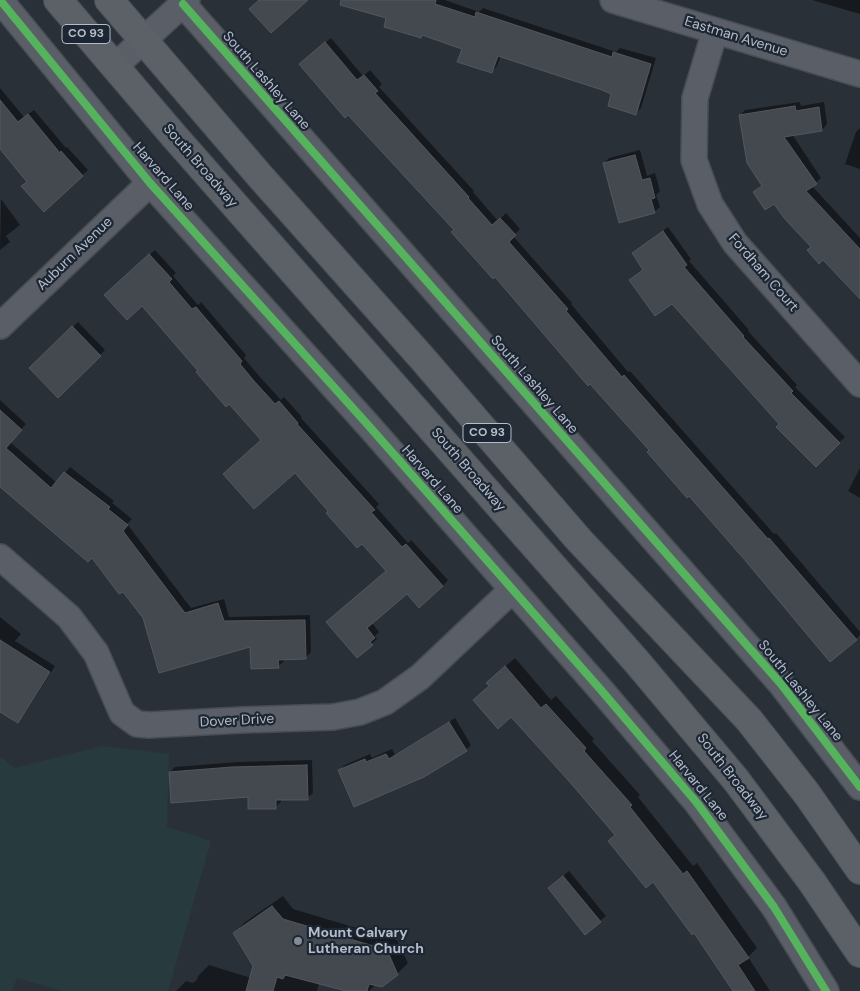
<!DOCTYPE html>
<html>
<head>
<meta charset="utf-8">
<style>
  body { margin:0 }
  canvas { display:block; background:#2a3038 }
</style>
</head>
<body>
<canvas width="860" height="991"></canvas>
<script>
const c = document.querySelector('canvas').getContext('2d');
c.lineJoin = 'round';
function paint(path, color) { c.fillStyle = color; c.fill(path, 'evenodd'); }
const toPath = rows => new Path2D(rows.map(r => 'M' + r).join(''));
function trace(path, color, width, dash) { c.strokeStyle = color; c.lineWidth = width; c.lineCap = dash ? 'butt' : 'round'; c.setLineDash(dash || []); c.stroke(path); }
function label(font, color, halo, rows, align = 'center') {
  c.font = font + ' "DM Sans",sans-serif'; c.lineWidth = 4.5; c.setLineDash([]); c.textBaseline = 'middle'; c.strokeStyle = halo; c.fillStyle = color; for (const [text, x, y, turn = 0] of rows) {
    c.save(); c.translate(x, y); c.rotate((+turn || 0) * Math.PI / 180); c.textAlign = isNaN(turn) ? turn : align; if (halo) c.strokeText(text, 0, 0); c.fillText(text, 0, 0); c.restore();
  }
}
paint(toPath([
  [103,746,169,754,167,827,211,841,168,991,62,991,17,978,12,991,0,991,0,756,15,768]
]), '#273a3e');
paint(toPath([
  [374,0,445,0,479,12,483,8,616,52,620,48,656,58,641,108,636,114,613,94,501,55,497,66,492,72,463,48,388,18],
  [812,0,860,0,860,14],
  [331,38,363,76,370,70,382,84,379,87,474,191,473,192,498,221,506,213,520,229,513,236,572,303,571,304,628,372,630,371,774,534,776,533,860,632,860,635,856,639,689,494,455,230,306,58],
  [0,88,24,117,34,110,66,148,67,147,88,170,44,210,28,182,0,147],
  [800,102,801,106,824,102,827,124,822,130,792,134,821,178,812,186,860,238,860,298,774,202,754,192,763,185,740,115,745,110],
  [860,128,860,169,845,164,856,132],
  [640,150,647,176,655,173,660,191,656,195,660,207,654,212,604,163,609,158],
  [1,199,20,225,6,236,10,242,0,250],
  [668,227,691,259,689,261,749,330,748,331,797,385,795,387,845,437,816,465,672,302,630,280,644,269,633,253],
  [155,250,176,273,173,276,198,305,201,302,246,355,244,358,259,376,281,400,284,397,302,417,301,418,379,504,376,507,408,543,411,540,448,580,443,586,407,592,372,623,379,632,375,636,377,639,358,656,328,622,388,570,199,371,142,304,111,290],
  [78,322,105,350,58,396,31,368],
  [0,400,26,424,10,442,57,483,70,467,114,501,112,503,132,519,127,524,191,608,224,599,229,617,310,615,311,652,305,658,283,658,284,661,278,667,252,645,144,617,123,590,92,557,0,485],
  [860,468,860,498,848,491],
  [0,617,21,634,15,641,55,666,23,716,18,721,0,710],
  [515,658,551,700,556,696,594,739,592,741,640,795,638,797,693,866,697,863,757,948,748,957,770,991,734,991,694,932,616,834,490,686,496,674],
  [455,718,471,745,466,750,339,770,345,765,370,754,372,758,392,749,395,755],
  [312,760,313,793,307,798,281,799,281,802,275,807,249,795,170,772,175,767,238,762],
  [569,871,606,916,600,921,555,883],
  [283,896,293,909,397,940,408,963,397,974,376,984,369,991,350,991,319,983,317,991,176,991,186,981,193,983,197,980,198,976,209,965,251,978,255,966,234,933,245,922]
]), '#0007');
const building = toPath([
  [259,0,308,0,271,33,249,9,259,0],
  [341,0,436,0,435,4,475,17,476,12,612,57,613,52,651,64,636,115,608,106,611,94,602,90,498,56,492,73,457,62,462,49,422,35,421,38,384,27,386,18,340,5,341,0],
  [325,42,357,80,364,75,378,91,375,93,469,197,468,198,492,225,500,218,516,235,509,242,568,309,566,311,622,377,624,375,768,539,769,538,857,640,830,662,744,559,689,496,687,498,647,452,649,450,590,384,588,386,495,277,493,279,451,232,454,230,348,115,345,118,299,64,325,42],
  [0,100,18,122,28,114,60,153,61,151,83,176,44,212,21,186,27,182,0,149,0,100],
  [795,106,796,111,819,107,822,131,784,137,817,184,806,191,860,249,860,299,823,260,819,264,807,250,811,247,784,218,774,204,765,210,753,192,762,186,747,163,739,115,795,106],
  [635,155,642,180,650,178,655,198,651,199,655,213,619,223,603,163,635,155],
  [663,231,687,265,684,267,744,336,743,337,793,391,791,393,840,443,816,467,776,427,779,424,672,304,655,316,629,280,643,270,632,253,663,231],
  [149,254,172,279,169,282,192,309,196,307,242,361,240,364,254,381,275,404,279,401,298,423,297,424,375,510,371,512,402,547,406,544,443,586,419,608,407,594,367,628,375,638,370,642,373,645,357,658,326,622,386,571,362,544,357,548,326,513,328,511,295,473,254,509,223,474,261,440,229,404,226,407,196,372,198,371,142,306,127,320,104,295,149,254],
  [72,326,101,356,58,398,29,368,72,326],
  [0,410,22,430,6,448,51,488,64,472,110,507,108,509,128,525,123,531,185,613,218,603,224,621,305,620,306,659,278,660,279,668,251,669,250,647,159,673,143,618,123,592,119,594,92,558,88,562,0,487,0,410],
  [0,640,50,672,18,723,0,712,0,640],
  [505,666,541,708,546,704,586,748,584,751,632,805,630,807,683,874,687,871,749,958,738,965,755,991,733,991,694,933,692,935,653,882,646,888,608,841,615,835,568,780,511,717,498,729,473,700,489,686,486,683,505,666],
  [449,722,467,751,424,777,354,807,338,770,365,759,366,762,386,754,389,759,449,722],
  [307,765,308,800,276,800,276,809,248,809,248,797,171,803,169,772,232,767,307,765],
  [563,876,601,922,585,935,548,888,563,876],
  [272,906,283,919,387,950,398,975,382,987,369,984,367,991,346,991,285,975,283,979,277,977,273,991,246,991,253,966,233,933,272,906]
]);
paint(building, '#444950');
trace(building, '#52575f', 1);
const minor = toPath([
  [0,0,150,183,368,425,601,690,697,803,774,907,826,991],
  [613,0,860,74],
  [183,4,781,684,860,787],
  [715,31,695,98,694,160,710,204,735,243,860,384],
  [114,67,187,0],
  [0,326,150,183],
  [0,557,69,617,96,653,122,713,137,724,149,725,241,720,333,717,360,712,385,702,420,677,512,590]
]);
const major = toPath([
  [58,0,174,136,637,662,736,780,812,882,860,953],
  [109,0,259,175,422,358,579,540,749,720,807,794,860,870]
]);
trace(minor, '#484c53', 28);
trace(major, '#484c55', 30);
trace(minor, '#5a5e66', 25);
trace(major, '#5c6168', 28);
trace(toPath([
  [0,0,150,183,368,425,601,690,697,803,774,907,826,991],
  [183,4,781,684,860,787]
]), '#56b35d', 8);
for (const [x, y, r, color] of [
  [298,941,5,"#848b96"]
]) { const dot = new Path2D(); dot.arc(x, y, r, 0, 2 * Math.PI); c.fillStyle = color; c.fill(dot); trace(dot, '#1d2633', 2); }
for (const [x, y, w] of [
  [86,34,48],
  [487,433,48]
]) { const box = new Path2D(); box.roundRect(x - w / 2, y - 9.5, w, 19, 4); c.fillStyle = '#1d2633'; c.fill(box); trace(box, '#b4bcc9', 1); }
label('bold 12px', '#b4bcc9', null, [
  ["CO 93",86,34],
  ["CO 93",487,433]
]);
label('14px', '#b4bcc9', '#1d2633', [
  ["Eastman Avenue",736,37,17],
  ["South Lashley Lane",266,81,49],
  ["South Broadway",200,166,49],
  ["Harvard Lane",163,177,49],
  ["Auburn Avenue",75,254,-44],
  ["Fordham Court",763,273,49],
  ["South Lashley Lane",534,385,49],
  ["South Broadway",468,470,49],
  ["Harvard Lane",432,480,49],
  ["South Lashley Lane",800,691,51],
  ["Dover Drive",237,721,-3],
  ["South Broadway",732,777,52],
  ["Harvard Lane",698,786,51]
]);
label('bold 14px', '#b4bcc9', '#1d2633', [
  ["Mount Calvary",308,933],
  ["Lutheran Church",308,949]
], 'left');
</script>
</body>
</html>
